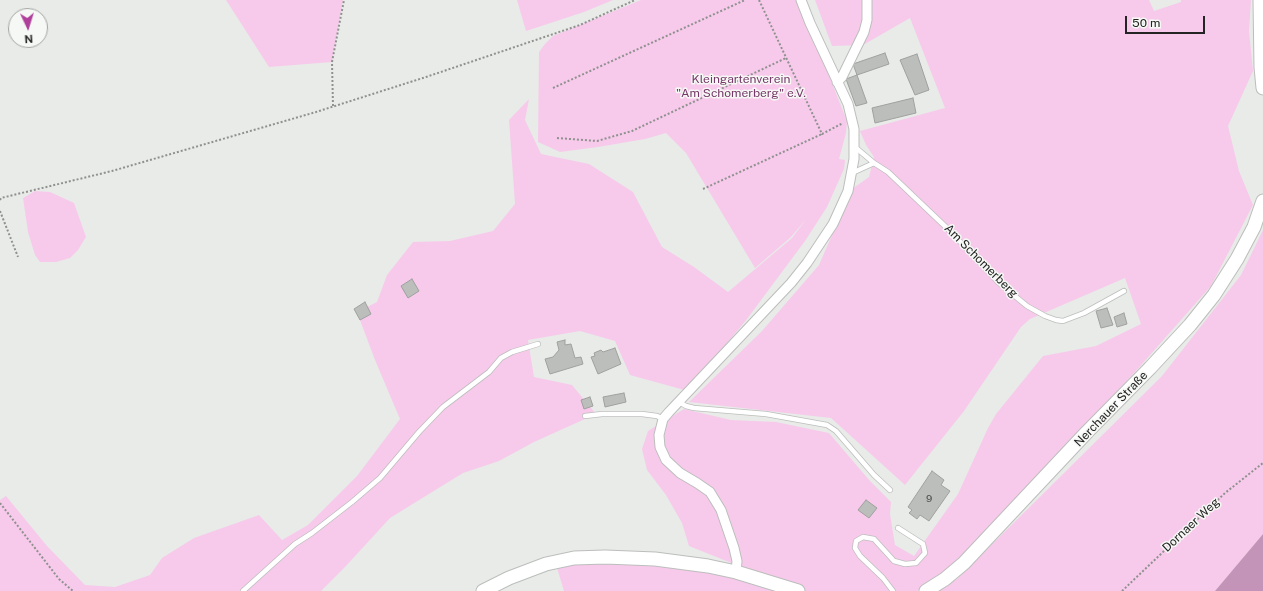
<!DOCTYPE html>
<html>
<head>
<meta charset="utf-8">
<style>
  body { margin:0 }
  #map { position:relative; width:1263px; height:591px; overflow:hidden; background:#e8ebe8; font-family:"Public Sans",sans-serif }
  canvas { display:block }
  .north { position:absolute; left:8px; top:8px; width:40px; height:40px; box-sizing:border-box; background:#f6f8f5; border:1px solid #a2a3a1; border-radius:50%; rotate:176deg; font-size:11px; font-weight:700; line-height:16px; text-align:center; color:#232423 }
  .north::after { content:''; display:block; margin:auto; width:14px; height:18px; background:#b03f9b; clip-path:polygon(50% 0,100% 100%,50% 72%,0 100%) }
  .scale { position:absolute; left:1125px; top:16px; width:80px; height:18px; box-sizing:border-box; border:2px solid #232423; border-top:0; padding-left:5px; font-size:12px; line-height:14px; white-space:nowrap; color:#232423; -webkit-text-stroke:3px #f6f8f5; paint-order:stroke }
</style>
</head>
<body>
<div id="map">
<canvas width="1263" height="591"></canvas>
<div class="north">N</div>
<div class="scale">50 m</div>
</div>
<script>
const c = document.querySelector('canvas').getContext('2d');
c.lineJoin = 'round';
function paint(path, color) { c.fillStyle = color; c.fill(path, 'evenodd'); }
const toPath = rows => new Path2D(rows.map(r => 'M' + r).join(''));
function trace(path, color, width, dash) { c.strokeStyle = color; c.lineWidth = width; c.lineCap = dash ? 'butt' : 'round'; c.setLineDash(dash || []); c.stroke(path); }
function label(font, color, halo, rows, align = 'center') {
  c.font = font + ' "Public Sans",sans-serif'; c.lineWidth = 3; c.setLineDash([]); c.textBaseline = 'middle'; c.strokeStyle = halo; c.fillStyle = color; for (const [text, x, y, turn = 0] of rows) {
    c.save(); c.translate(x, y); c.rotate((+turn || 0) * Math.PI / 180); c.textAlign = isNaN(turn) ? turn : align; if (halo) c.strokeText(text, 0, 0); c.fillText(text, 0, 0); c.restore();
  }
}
paint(toPath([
  [226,0,343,0,332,62,269,67],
  [517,0,613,0,584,12,526,31],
  [641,0,799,0,847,121,846,133,839,159,845,160,844,169,827,207,805,241,747,319,688,391,630,375,615,341,580,331,528,340,534,377,572,385,596,414,534,442,499,461,463,473,390,518,345,567,321,591,0,591,0,500,6,496,47,546,85,585,115,587,150,575,162,558,194,538,259,515,282,540,308,525,357,476,400,419,375,360,357,312,377,302,387,275,413,242,450,241,493,231,515,204,509,120,529,99,525,120,541,154,589,164,633,192,662,247,694,267,728,292,792,238,807,218,791,237,755,268,686,153,666,133,645,139,598,147,560,152,538,142,539,52,545,44,553,36],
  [815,0,1149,0,1154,11,1181,2,1181,0,1251,0,1249,31,1253,71,1228,126,1239,171,1253,205,1211,286,1135,372,945,573,924,588,917,591,801,591,689,546,682,523,666,495,647,470,642,449,648,431,684,409,731,420,776,422,829,433,870,481,891,502,890,514,895,545,914,556,958,494,988,428,996,414,1043,356,1096,346,1141,324,1125,278,1030,319,1021,327,964,411,905,485,831,418,689,402,762,331,819,265,852,189,869,177,874,157,866,145,860,131,945,108,910,18,863,45,832,46],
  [35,191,50,192,74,203,86,237,78,250,70,258,56,262,40,262,35,255,28,232,23,198],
  [1263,230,1263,534,1215,591,939,591,957,579,1162,376,1241,275],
  [586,563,622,563,684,567,750,581,776,591,564,591,557,568]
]), '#f7caeb');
paint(toPath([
  [1263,534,1263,591,1215,591]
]), '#c493b8');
const building = toPath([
  [885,53,889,64,857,75,853,64,885,53],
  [917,54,929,90,915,95,900,60,917,54],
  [857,75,867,103,856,106,846,79,857,75],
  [913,98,916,113,875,123,872,108,913,98],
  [412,279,419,291,408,298,401,286,412,279],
  [365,302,371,314,360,320,354,309,365,302],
  [1107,308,1113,325,1101,328,1096,311,1107,308],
  [1124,313,1127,324,1117,327,1114,317,1124,313],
  [565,340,565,345,571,344,575,358,581,357,583,364,550,374,545,359,553,357,559,350,557,342,565,340],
  [615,348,621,364,598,374,591,357,595,356,594,353,601,350,603,352,615,348],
  [624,393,626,402,605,407,603,397,624,393],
  [590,397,593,406,584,409,581,400,590,397],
  [932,471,944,480,941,485,950,491,929,521,920,515,917,519,909,513,912,510,908,507,932,471],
  [866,500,877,508,869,518,858,510,866,500]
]);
paint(building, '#bbbebb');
trace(building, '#9fa19f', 1);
const service = toPath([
  [855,147,874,163,888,172,949,230,999,283,1027,306,1045,316,1056,320,1063,321,1084,313,1124,291],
  [852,173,874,163],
  [679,402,686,406,694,408,766,414,827,425,836,431,874,475,890,490],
  [585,416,602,414,642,414,657,416,663,419],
  [243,591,295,544,312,533,352,502,380,478,419,432,443,407,489,372,501,358,512,352,538,344],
  [893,591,883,578,860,556,855,548,856,541,863,537,874,539,894,561,905,564,916,563,925,553,923,544,898,528]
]);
const minor = toPath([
  [837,82,842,77,864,32,867,20,867,0],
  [736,572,737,561,734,548,721,510,710,492,697,483,680,473,666,460,660,447,659,435,663,419,669,412,791,283,807,263,833,224,848,191,854,159,854,129,848,104,810,23,801,0]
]);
const secondary = toPath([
  [1260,0,1261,67,1263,88],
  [483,591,509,578,546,564,574,558,605,557,655,559,708,566,736,572,798,591],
  [926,591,945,579,964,563,1087,432,1150,368,1190,325,1214,295,1237,259,1254,227,1263,201]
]);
trace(service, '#bcbebc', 6);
trace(minor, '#bcbebc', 11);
trace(secondary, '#bcbebc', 15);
trace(toPath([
  [759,0,822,134,843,123],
  [553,88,745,0],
  [333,106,332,62,344,0],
  [557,138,597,141,632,131,786,58],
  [703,189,822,134],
  [0,200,1,198,112,171,316,112,426,77,580,25,635,0],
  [0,211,18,257],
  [0,503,59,579,73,591],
  [1122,591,1225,493,1263,463]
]), '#8f918f', 2, [2, 2]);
trace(service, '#fff', 4.5);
trace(minor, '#fff', 9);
trace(secondary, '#fff', 13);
label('10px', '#494a49', null, [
  ["9",929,499]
]);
label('12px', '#753868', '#f6f8f5', [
  ["Kleingartenverein",741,79],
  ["\"Am Schomerberg\" e.V.",741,93]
]);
label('12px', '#232423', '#f6f8f5', [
  ["Am Schomerberg",981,261,45],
  ["Nerchauer Straße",1111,409,-46],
  ["Dornaer Weg",1191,525,-43]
]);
</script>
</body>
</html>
